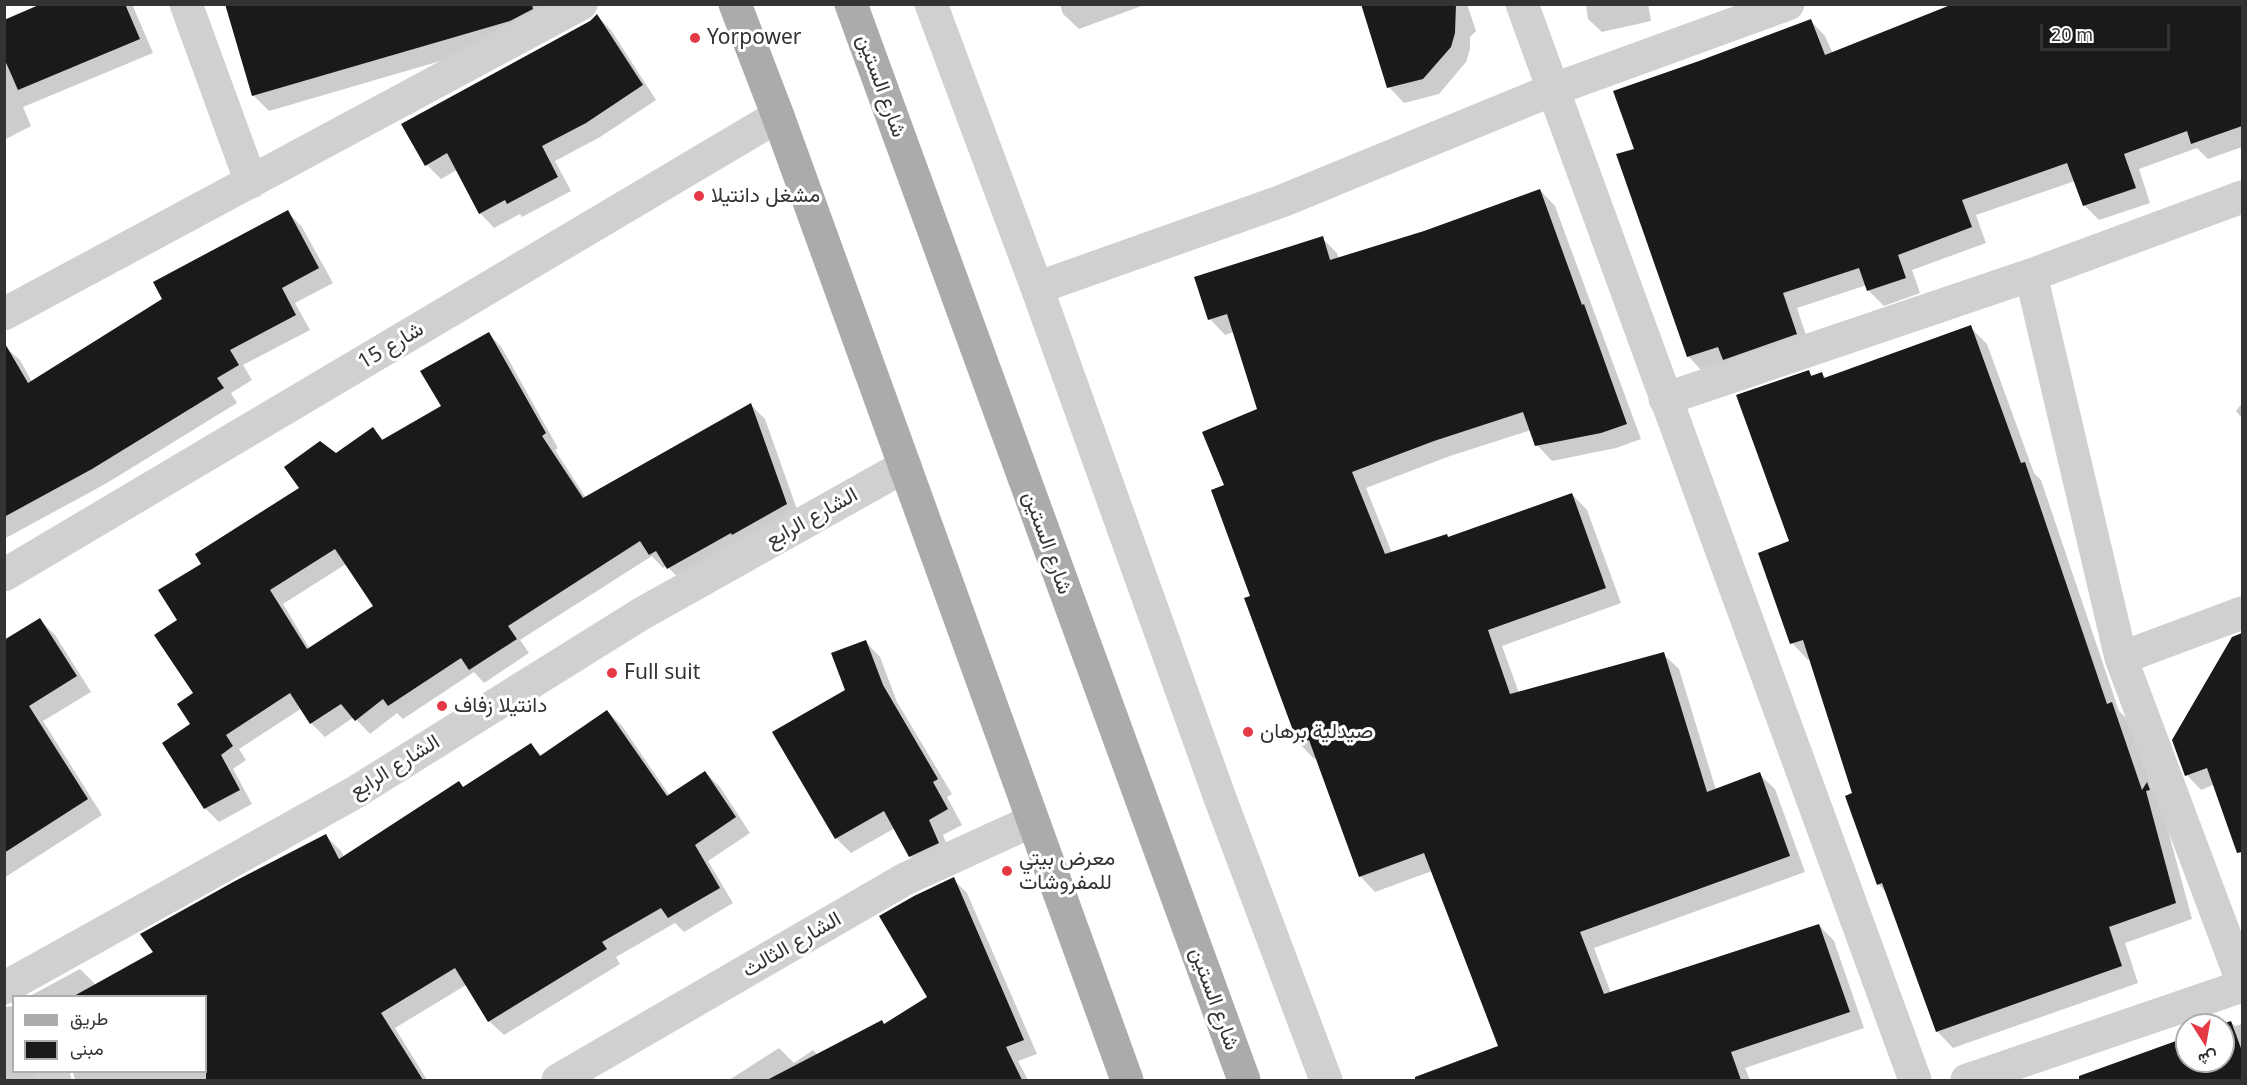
<!DOCTYPE html>
<html>
<head>
<meta charset="utf-8">
<style>
  body { margin:0 }
  #map { position:relative; width:2247px; height:1085px; overflow:hidden; background:#fff; font-family:"Noto Sans",Vazirmatn,sans-serif }
  canvas { display:block }
  .frame { position:absolute; inset:0; border:6px solid #333; pointer-events:none }
  .legend { position:absolute; left:12px; top:995px; width:195px; height:78px; box-sizing:border-box; background:#fff; border:2px solid #adadad; margin:0; padding:8px 10px; list-style:none; font-size:18px; color:#333 }
  .legend li { display:flex; align-items:center; gap:12px; height:30px }
  .legend b { width:30px; border:2px solid #adadad }
  .north { position:absolute; left:2175px; top:1013px; width:60px; height:60px; box-sizing:border-box; background:#fff; border:2px solid #adadad; border-radius:50%; rotate:169deg; font-size:16px; font-weight:700; line-height:24px; text-align:center; color:#333 }
  .north::after { content:''; display:block; margin:auto; width:21px; height:27px; background:#e63946; clip-path:polygon(50% 0,100% 100%,50% 72%,0 100%) }
  .scale { position:absolute; left:2040px; top:24px; width:130px; height:27px; box-sizing:border-box; border:3px solid #333; border-top:0; padding-left:8px; font-size:18px; line-height:21px; white-space:nowrap; color:#333; -webkit-text-stroke:4px #fff; paint-order:stroke }
</style>
</head>
<body>
<div id="map">
<canvas width="2247" height="1085"></canvas>
<div class="frame"></div>
<ul class="legend">
<li><b style="height:8px;background:#ababab"></b>طريق</li>
<li><b style="height:16px;background:#1a1a1a"></b>مبنى</li>
</ul>
<div class="north">ش</div>
<div class="scale">20 m</div>
</div>
<script>
const c = document.querySelector('canvas').getContext('2d');
c.lineJoin = 'round';
function paint(path, color) { c.fillStyle = color; c.fill(path, 'evenodd'); }
const toPath = rows => new Path2D(rows.map(r => 'M' + r).join(''));
function trace(path, color, width, dash) { c.strokeStyle = color; c.lineWidth = width; c.lineCap = dash ? 'butt' : 'round'; c.setLineDash(dash || []); c.stroke(path); }
function label(font, color, halo, rows, align = 'center') {
  c.font = font + ' "Noto Sans",Vazirmatn,sans-serif'; c.lineWidth = 6; c.setLineDash([]); c.textBaseline = 'middle'; c.strokeStyle = halo; c.fillStyle = color; for (const [text, x, y, turn = 0] of rows) {
    c.save(); c.translate(x, y); c.rotate((+turn || 0) * Math.PI / 180); c.textAlign = isNaN(turn) ? turn : align; if (halo) c.strokeText(text, 0, 0); c.fillText(text, 0, 0); c.restore();
  }
}
paint(toPath([
  [45,4,132,4,153,53,23,107,31,126,4,140,4,21],
  [237,4,588,4,526,36,269,111,253,95],
  [1060,4,1147,4,1079,29,1063,14],
  [1362,4,1467,4,1476,31,1470,37,1470,49,1466,62,1439,94,1404,103,1389,87],
  [1586,4,1648,4,1651,21,1602,32,1588,19],
  [1957,4,2242,4,2242,147,2208,159,2197,148,2139,169,2150,203,2099,220,2084,205,2075,181,1976,215,1986,243,1912,270,1920,293,1884,306,1868,290,1867,285,1797,308,1811,350,1703,372,1688,356,1635,149,1810,20,1825,36,1833,54],
  [597,16,611,30,656,100,600,137,555,161,571,191,522,217,520,214,494,228,480,213,457,170,441,179,427,165],
  [1540,190,1555,206,1641,439,1616,448,1552,461,1537,445,1531,430,1450,456,1366,488,1392,553,1447,536,1449,538,1572,494,1587,510,1621,603,1502,646,1519,693,1663,654,1679,669,1716,790,1759,774,1775,789,1805,872,1594,948,1611,993,1819,925,1834,941,1864,1028,1745,1068,1750,1080,1436,1080,1433,1072,1500,1047,1432,871,1375,892,1360,876,1317,758,1314,759,1299,743,1252,597,1226,486,1259,410,1234,332,1225,335,1210,319,1322,238,1337,253,1339,259,1425,232],
  [288,212,302,227,333,283,295,303,310,330,243,365,252,380,231,393,237,403,107,483,4,539,4,346,20,360,32,382,164,299],
  [1970,327,1987,344,2034,473,2041,480,2119,711,2128,720,2152,788,2164,800,2162,808,2192,919,2125,943,2138,983,1953,1048,1937,1031,1888,894,1878,884,1854,794,1810,659,1808,660,1792,643,1791,542,1809,372,1814,377,1822,374,1827,379],
  [489,334,502,348,558,448,555,450,586,498,751,405,765,419,800,518,682,582,667,566,663,568,652,556,520,640,529,653,484,683,474,672,403,719,397,713,370,734,354,717,325,737,311,723,302,708,239,749,246,760,233,769,252,804,219,822,205,808,192,725,195,694,180,620,204,564,301,489,336,455,373,429,384,440,444,407],
  [346,564,375,606,310,649,283,604],
  [2242,403,2242,418,2236,411],
  [40,620,55,635,91,692,43,721,102,815,4,878,4,642],
  [2242,639,2242,847,2233,837,2215,784,2201,790,2187,775,2173,740,2229,645],
  [866,642,880,657,897,702,952,794,947,797,962,825,943,835,952,858,925,871,910,856,895,828,851,853,836,838,774,732,847,690],
  [607,711,622,726,670,796,705,772,720,787,750,833,708,861,733,903,684,932,675,923,616,957,620,964,504,1035,489,1021,466,985,395,1028,427,1080,75,1080,73,1072,206,1072,206,996,30,996,80,969,96,985,155,952,326,836,341,851,344,857,464,788,531,745,542,756],
  [953,879,967,893,1037,1054,1018,1061,1028,1080,729,1080,779,1048,794,1063,813,1050,818,1055,885,1025,929,997],
  [14,1006,14,1072,55,1072,48,1080,4,1080,4,1007],
  [2231,1022,2235,1026,2242,1024,2242,1080,2114,1080,2109,1067,2187,1038,2187,1061,2223,1061,2223,1025]
]), '#0003');
paint(toPath([
  [41,4,125,4,140,39,18,90,4,58,4,20],
  [225,4,532,4,533,9,510,21,252,96],
  [1361,4,1456,4,1455,33,1451,47,1423,79,1387,88],
  [1953,4,2242,4,2242,126,2191,144,2187,131,2124,154,2136,188,2083,206,2067,163,1962,200,1972,227,1898,255,1906,278,1867,291,1859,268,1783,293,1797,334,1723,360,1718,347,1687,357,1616,154,1634,149,1613,91,1699,61,1811,19,1825,55],
  [597,14,643,85,586,123,542,146,558,177,507,204,505,200,479,214,447,153,425,166,401,124,590,21],
  [1540,189,1582,305,1584,304,1627,424,1601,433,1535,446,1523,412,1434,441,1352,472,1385,554,1447,534,1448,537,1572,493,1606,588,1488,630,1510,694,1664,652,1707,792,1760,772,1790,856,1580,932,1604,994,1819,924,1850,1012,1731,1052,1741,1080,1415,1080,1415,1077,1498,1046,1424,853,1359,877,1309,740,1298,744,1244,598,1250,596,1211,490,1224,485,1202,432,1257,409,1227,314,1208,320,1194,277,1323,236,1330,260,1424,231],
  [288,210,319,268,282,288,296,315,230,350,239,365,217,378,224,388,92,469,4,517,4,342,28,383,162,299,153,282],
  [1971,325,2021,463,2025,462,2107,704,2112,702,2142,790,2147,782,2150,790,2146,791,2176,903,2109,927,2122,966,1936,1032,1882,883,1877,885,1845,796,1852,793,1803,640,1790,644,1758,553,1789,541,1736,395,1809,370,1811,376,1822,372,1824,378],
  [489,332,546,433,542,436,583,498,751,403,787,504,732,535,731,533,667,569,656,551,649,555,640,541,508,626,517,639,469,670,461,658,388,706,383,699,355,721,341,704,310,724,290,693,226,735,233,746,221,755,240,790,204,809,162,743,190,724,177,704,193,693,154,635,177,620,158,590,201,564,195,554,299,488,284,467,320,441,336,453,373,427,382,440,441,406,420,371],
  [335,549,373,606,307,649,270,590],
  [40,618,77,676,29,706,88,799,4,853,4,640],
  [2242,633,2242,852,2237,853,2207,768,2185,776,2172,740,2232,637],
  [866,640,883,685,938,779,933,782,948,809,929,820,939,843,909,857,884,811,835,839,772,732,845,690,831,653],
  [607,710,667,796,705,771,736,817,695,845,720,888,668,918,661,908,602,942,607,949,488,1022,455,968,381,1013,423,1080,206,1080,206,996,74,996,153,952,140,934,235,881,326,834,339,859,459,781,463,787,531,743,540,756],
  [954,877,1024,1040,1006,1047,1022,1080,767,1080,882,1020,884,1024,927,997,879,916,914,896],
  [2231,1021,2242,1051,2242,1080,2079,1080,2079,1076,2187,1037,2187,1061,2223,1061,2223,1025,2219,1025]
]), '#1a1a1a');
trace(toPath([
  [186,4,251,182],
  [931,4,1037,288,1220,798,1326,1080],
  [1522,4,1915,1080],
  [2031,275,2121,658,2242,981],
  [1037,288,1282,201,1552,90,1788,4],
  [4,314,581,4],
  [1665,399,2031,275,2242,197],
  [4,575,778,116],
  [2121,658,2242,613],
  [4,988,354,793,641,614,905,466],
  [50,1072,55,1080],
  [558,1080,905,879,1032,821],
  [1967,1080,2242,986]
]), '#d0d0d0', 33);
trace(toPath([
  [735,4,778,116,1127,1080],
  [851,4,1244,1080]
]), '#ababab', 33);
for (const [x, y, r, color] of [
  [695,38,6,"#e63946"],
  [699,196,6,"#e63946"],
  [612,673,6,"#e63946"],
  [442,706,6,"#e63946"],
  [1248,732,6,"#e63946"],
  [1007,871,6,"#e63946"]
]) { const dot = new Path2D(); dot.arc(x, y, r, 0, 2 * Math.PI); c.fillStyle = color; c.fill(dot); trace(dot, '#fff', 2); }
label('21px', '#333', '#fff', [
  ["Yorpower",707,38],
  ["مشغل دانتيلا",711,196],
  ["Full suit",624,673],
  ["دانتيلا زفاف",454,706],
  ["صيدلية برهان",1260,732],
  ["معرض بيتي",1019,859],
  ["للمفروشات",1019,883]
], 'left');
label('21px', '#333', '#fff', [
  ["شارع الستين",881,86,70],
  ["شارع 15",391,346,-31],
  ["الشارع الرابع",812,518,-29],
  ["شارع الستين",1047,543,70],
  ["الشارع الرابع",395,767,-32],
  ["الشارع الثالث",792,945,-30],
  ["شارع الستين",1214,999,70]
]);
</script>
</body>
</html>
